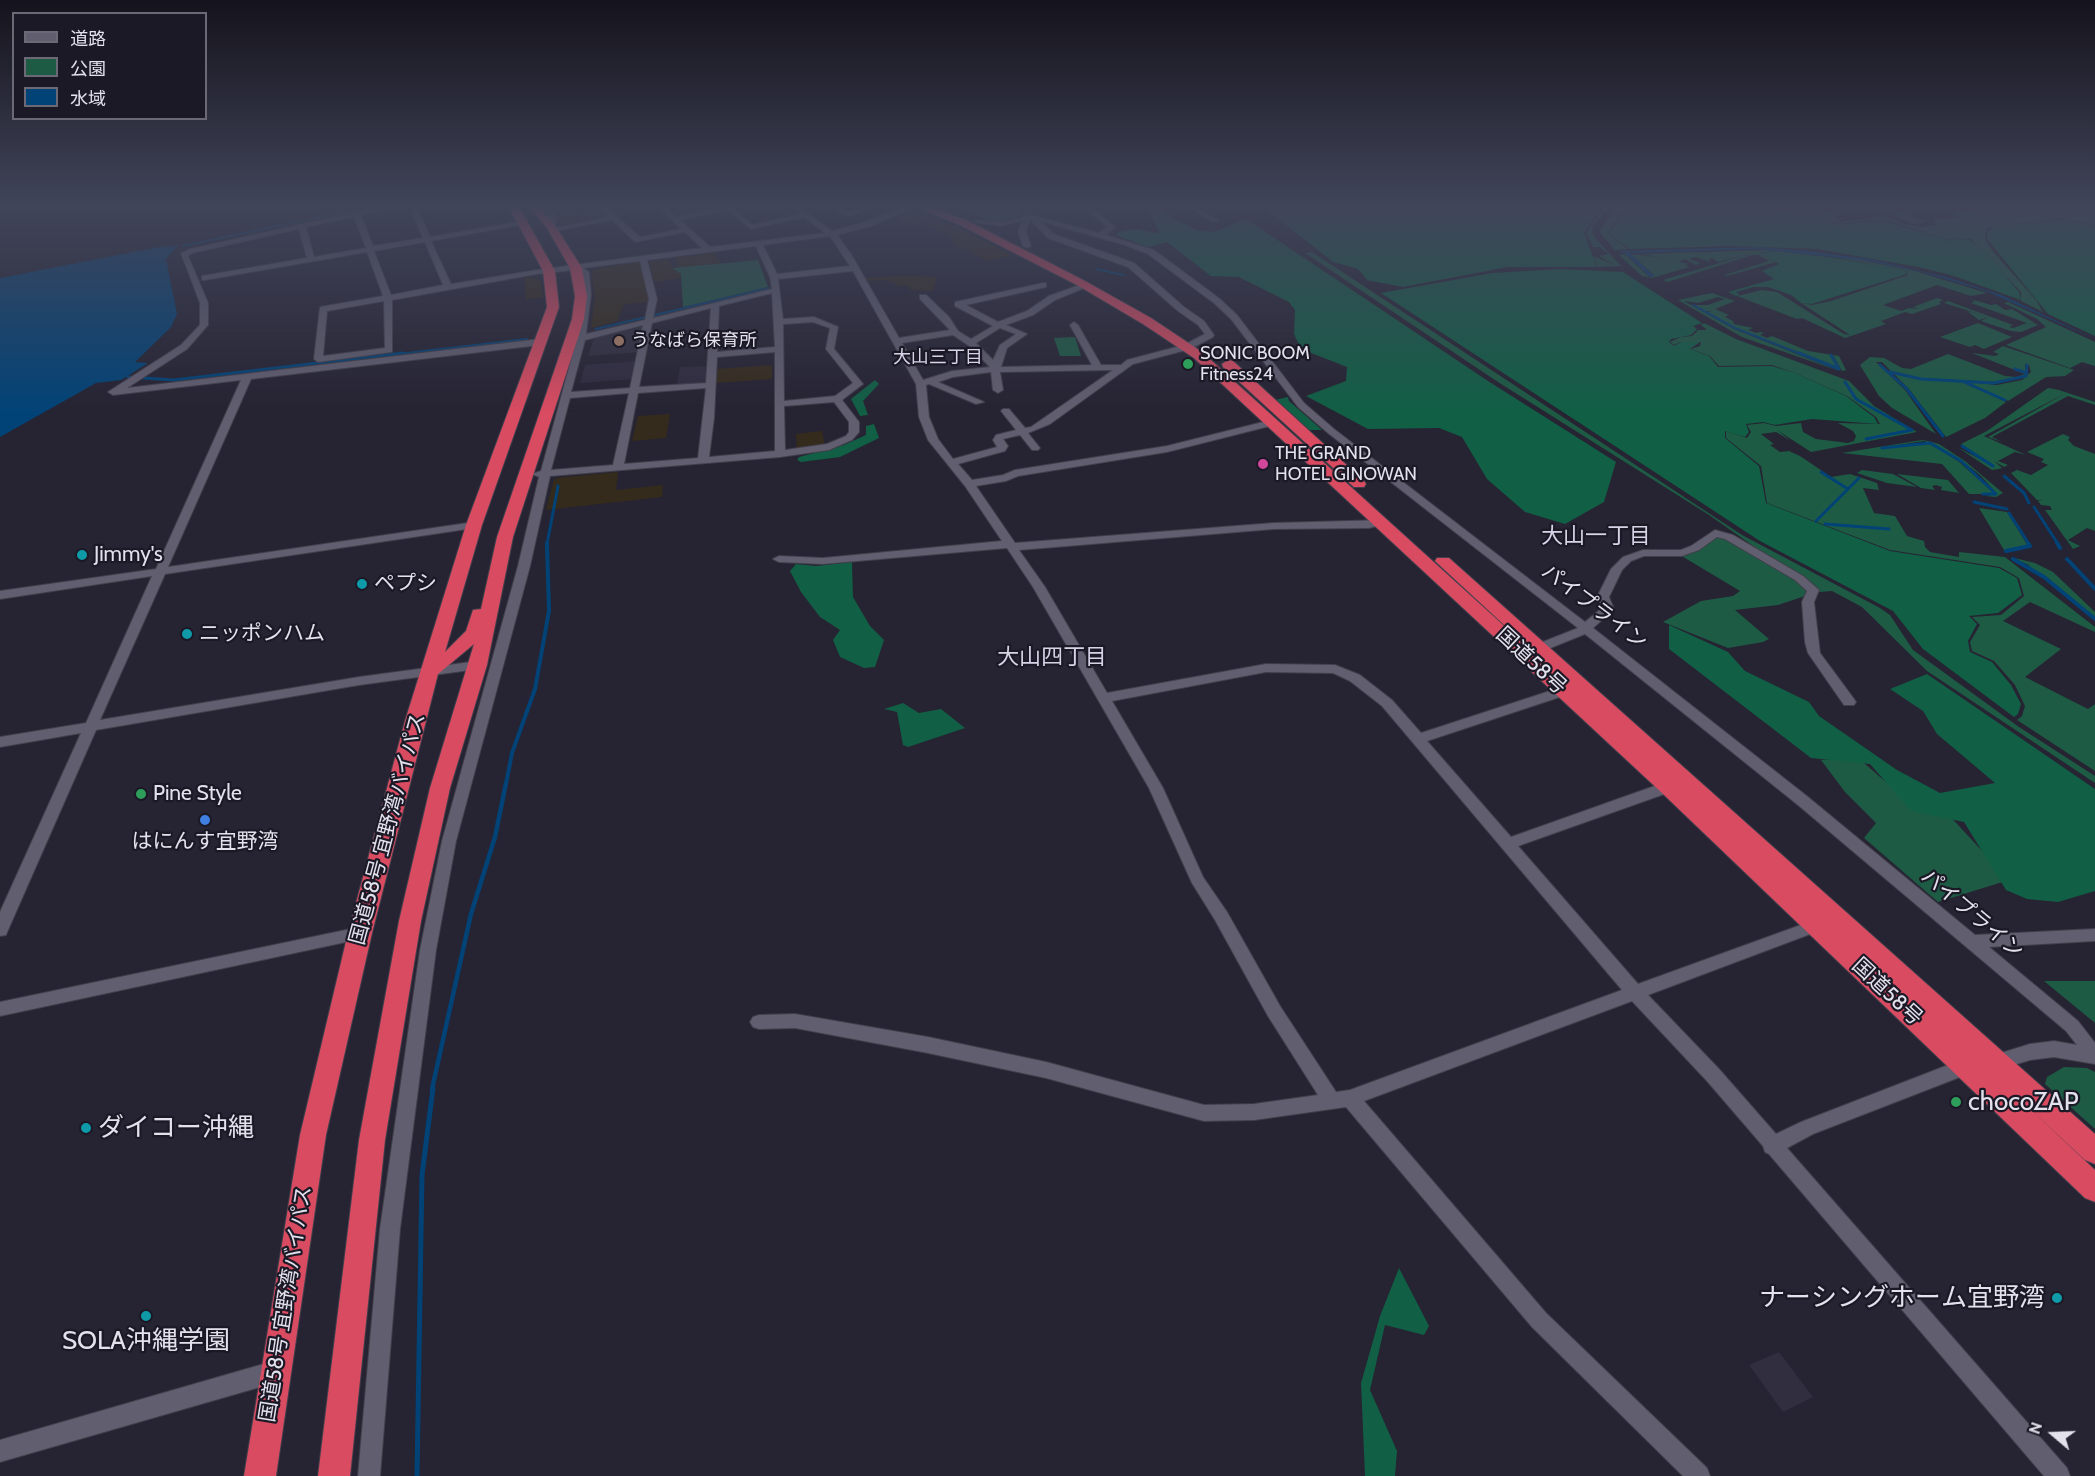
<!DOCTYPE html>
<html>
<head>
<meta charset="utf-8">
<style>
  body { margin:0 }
  #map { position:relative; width:2095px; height:1476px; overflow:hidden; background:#262332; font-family:Cabin,"Noto Sans JP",sans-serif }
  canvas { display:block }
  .legend { position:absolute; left:12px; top:12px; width:195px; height:108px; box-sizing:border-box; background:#1c1927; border:2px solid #6c6976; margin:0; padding:8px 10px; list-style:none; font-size:18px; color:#e3e1ec }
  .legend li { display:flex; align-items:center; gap:12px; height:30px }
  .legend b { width:30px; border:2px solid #6c6976 }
  .north { position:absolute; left:2023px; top:1404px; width:60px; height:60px; -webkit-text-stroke:4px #1c1927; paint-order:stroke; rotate:289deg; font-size:16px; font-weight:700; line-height:24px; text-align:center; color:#e3e1ec }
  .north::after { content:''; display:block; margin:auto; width:21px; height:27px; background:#e3e1ec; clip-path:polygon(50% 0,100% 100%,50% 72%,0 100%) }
</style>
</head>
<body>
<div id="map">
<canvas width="2095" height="1476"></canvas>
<ul class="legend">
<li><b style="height:8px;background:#615e6f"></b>道路</li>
<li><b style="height:16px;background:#1d5b44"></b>公園</li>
<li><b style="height:16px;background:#024377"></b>水域</li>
</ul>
<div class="north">N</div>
</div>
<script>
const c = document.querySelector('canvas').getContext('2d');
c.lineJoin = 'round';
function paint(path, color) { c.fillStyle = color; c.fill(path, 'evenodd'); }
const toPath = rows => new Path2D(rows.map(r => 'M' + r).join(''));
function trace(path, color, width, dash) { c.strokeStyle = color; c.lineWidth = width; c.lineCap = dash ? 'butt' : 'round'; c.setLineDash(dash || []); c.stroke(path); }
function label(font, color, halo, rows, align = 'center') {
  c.font = font + ' Cabin,"Noto Sans JP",sans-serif'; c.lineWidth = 4.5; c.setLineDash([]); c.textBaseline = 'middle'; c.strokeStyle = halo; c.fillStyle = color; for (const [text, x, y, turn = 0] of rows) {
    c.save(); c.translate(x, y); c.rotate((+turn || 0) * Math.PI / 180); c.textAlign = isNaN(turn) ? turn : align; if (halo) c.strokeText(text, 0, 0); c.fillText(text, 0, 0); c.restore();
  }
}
paint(toPath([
  [572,205,578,211,600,207,610,218,562,225,552,209],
  [913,212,958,227,1011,255,988,261,948,242,955,239,921,222,913,225,892,219],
  [715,253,721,264,680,269,675,258],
  [668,259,672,268,681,274,681,278,655,282,649,262],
  [640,262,649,302,624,304,617,321,591,328,595,296,591,272,595,269],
  [525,276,540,280,543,297,526,299],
  [896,276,916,276,937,277,933,291,910,290,910,286,895,285,894,282,884,280,868,281,866,278],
  [772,365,772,379,715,383,716,369],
  [670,414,666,438,632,441,638,416],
  [822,431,825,446,797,450,796,434],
  [618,472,616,490,663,485,662,497,546,510,554,480,557,478]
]), '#352b1c');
paint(toPath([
  [638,361,634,379,580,383,585,365],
  [710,366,708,380,701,384,677,386,680,367]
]), '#302b3f');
paint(toPath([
  [640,327,646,328,640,352,588,356,594,338],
  [1779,1352,1813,1397,1783,1412,1749,1365]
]), '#302e3f');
paint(toPath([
  [955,205,991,205,1023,210,1017,217,994,222,960,209],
  [1605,205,1610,205,1593,226,1592,232,1596,239,1621,266,1598,267,1593,256,1615,265,1599,256,1608,254,1600,247,1593,247,1586,233],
  [1618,205,1627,205,1607,234,1628,249,1615,250,1601,234,1600,229],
  [1761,205,1774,205,1786,211,1810,205,1840,215,1835,216,1839,218,1847,218,1837,220,1840,222,1884,216,1908,225,1921,227,1936,225,1933,220,1959,217,1950,213,1982,209,1973,205,2083,205,2095,209,2095,226,2063,218,1987,228,1985,239,1991,249,2036,300,2043,312,2021,301,2021,292,1971,239,1953,238,1950,240,1888,221,1870,220,1839,224,1813,213,1787,215],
  [1866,205,1885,205,1927,222,1913,224],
  [1763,250,1789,252,1843,257,1870,262,1915,271,1987,293,1971,296,1937,285,1883,305,1901,311,1909,308,1919,309,1913,307,1937,298,1943,300,1939,302,1941,304,1912,314,1905,312,1881,321,1886,324,1845,338,1802,318,1797,319,1737,296,1762,290,1777,292,1844,334,1850,335,1801,303,1812,305,1831,301,1908,275,1906,271,1830,256,1775,251,1760,253,1776,262,1727,276,1724,275,1769,261,1759,255,1752,255,1668,282,1663,280,1752,253,1718,262,1712,258,1709,259,1710,262,1696,257,1689,259,1700,263,1696,265,1685,259,1678,262,1689,264,1685,265,1689,267,1652,278,1642,276,1619,255,1625,254,1649,277,1654,275,1631,254,1666,258,1641,254],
  [1312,252,1742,535,1880,608,1890,615,1913,650,2019,727,2095,776,2095,783,1927,671,1862,607,1832,591,1819,592,1709,515,1498,382,1305,253],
  [758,260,768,287,683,307,681,274,672,268],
  [1712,293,1735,301,1715,309,1729,315,1725,317,1733,321,1734,324,1753,328,1748,330,1756,333,1761,332,1764,333,1760,335,1767,338,1772,336,1808,351,1839,356,1846,370,1842,371,1833,355,1831,356,1837,367,1736,328,1707,312,1712,311,1705,311,1695,305,1708,305,1725,299,1718,297,1698,303,1684,301,1734,329,1839,371,1742,337,1678,300],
  [1967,298,1991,305,1996,304,2005,310,2012,309,2038,325,2021,332,2011,331,1981,321,1988,317,1979,320,1967,311,1985,316,1944,303,1948,301,2013,325,2009,327,2013,328,2027,323,1971,303,1975,301],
  [2008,302,2095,342,2095,366,2082,362,2070,368,2006,345,2046,327,2037,319,2004,303],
  [1704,323,1736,339,1849,381,1874,406,1917,432,1811,452,1777,430,1791,441,1776,432,1761,434,1774,444,1770,445,1780,452,1789,451,1800,456,1831,477,1850,474,1877,483,1879,490,1863,488,1874,513,1895,516,1907,536,1924,541,1925,547,1930,552,1959,557,1959,552,2005,557,2095,627,2095,632,2030,602,2003,621,2061,649,2025,677,2088,709,2095,704,2095,771,2017,720,2022,716,2025,706,2015,685,1994,661,1972,651,1970,642,1980,625,1972,617,2001,615,2024,596,2019,578,2000,567,1890,550,1767,503,1761,466,1726,438,1726,431,1747,438,1751,432,1747,425,1764,423,1776,426,1801,423,1803,432,1816,439,1848,443,1854,441,1856,436,1853,431,1838,423,1880,424,1876,417,1847,396,1795,373,1772,365,1719,366,1710,356,1691,349,1700,346,1701,342,1680,342,1674,345,1670,342,1681,337,1692,336,1698,330,1707,330,1701,325],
  [1978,323,2012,337,1984,349,1975,345,1970,347,1940,337],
  [1075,337,1081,356,1060,356,1054,338],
  [2003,346,2074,370,2065,376,2046,377,2008,401,1967,382,1997,385,2022,380,2031,372,2029,365,2025,364,2025,376,1995,382,1921,378,1892,372,1882,362,1876,362,1905,390,1936,434,1892,408,1879,396,1860,365,1870,357,1884,358,1902,368,1911,369,1948,354,2005,376,2016,377,2025,374,1972,353,1995,356,1999,354,1993,352],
  [1894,374,1922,380,1962,381,2006,402,1985,418,1946,437,1909,389],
  [2048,388,2059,390,2095,402,2095,405,2068,396,1992,437,2002,442,1988,437,2066,393,1984,436,2026,455,2015,452,1998,461,2008,465,2004,467,1994,461,2002,468,1999,469,1992,470,1957,447,1995,467,1961,444,1987,431],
  [2063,434,2070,437,2068,440,2074,446,2095,454,2095,531,2087,528,2068,540,2080,546,2073,549,2045,510,2052,510,2050,506,2041,505,2038,501,2043,501,2037,500,2011,473,2017,470,2031,475,2048,465,2041,462,2044,459,2027,452],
  [1922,440,1928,441,1939,444,1965,461,2003,493,1996,497,1986,496,1997,494,1980,475,1962,461,1930,443,1924,441,1880,448,1929,443,1958,461,1995,494,1969,494,1942,464,1842,453],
  [1862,470,1893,474,1917,487,1887,483,1857,473],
  [1897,474,1948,480,1959,493,1941,490,1942,487,1936,485,1932,486,1935,490,1921,488],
  [1979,508,2007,512,2028,546,2004,550],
  [1716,535,1728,538,1810,590,1805,596,1778,605,1735,610,1769,639,1763,642,1728,648,1663,622,1701,601,1733,596,1740,591,1680,555],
  [2010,557,2035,563,2053,572,2095,612,2095,618,2046,577,2031,570,2029,565],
  [1857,757,1916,808,1947,813,2009,880,1938,902,1864,838,1876,823,1845,792,1821,760],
  [2044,981,2095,981,2095,1023],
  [2064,1067,2087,1068,2095,1072,2095,1129,2045,1084,2047,1077]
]), '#1d5b44');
paint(toPath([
  [1146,205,1161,205,1163,212,1196,230,1213,232,1246,219,1488,381,1616,462,1604,502,1565,524,1525,512,1487,479,1462,437,1439,428,1368,429,1306,396,1346,381,1347,367,1301,349,1294,334,1295,310,1289,302,1239,277,1211,276,1167,242,1148,247,1115,235,1121,231,1137,229,1160,234],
  [1261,205,1603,205,1584,233,1597,267,1508,267,1403,287,1367,280,1358,269,1333,262],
  [1629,205,1760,205,1788,215,1812,213,1839,225,1870,221,1887,222,1952,241,1954,238,1970,240,1986,253,2019,292,2021,300,1951,275,1918,267,1817,249,1731,246,1630,249,1608,234],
  [2065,219,2095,227,2095,336,2048,314,1987,239,1988,231,1994,227],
  [1775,251,1829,257,1892,268,1905,271,1907,274,1812,304,1801,303,1791,295,1768,287,1754,287,1736,292,1740,295,1736,296,1728,292,1774,279,1762,271,1779,264,1761,253],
  [1561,269,1623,272,1702,323,1693,326,1697,329,1691,335,1671,339,1669,342,1674,346,1681,342,1700,342,1690,349,1709,356,1718,367,1772,366,1795,373,1846,396,1874,417,1878,424,1812,419,1775,425,1763,422,1746,424,1749,432,1745,437,1725,431,1725,438,1759,466,1766,503,1890,551,1999,568,2017,578,2022,595,1998,613,1969,616,1977,624,1968,641,1970,652,1992,662,2011,685,2021,704,2018,714,2014,717,1923,649,1893,611,1760,541,1381,293,1492,273],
  [875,380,879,384,863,401,868,415,860,416,851,399],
  [1288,397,1289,401,1322,430,1309,430,1275,400],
  [874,424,879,438,840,457,801,462,797,460,799,457,844,445,866,435,866,426],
  [852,562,853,597,870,626,884,640,875,667,864,668,840,657,833,640,840,630,820,617,801,592,790,571,796,564,816,566],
  [1669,625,1728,652,1745,671,1809,702,1819,716,1897,770,1940,793,1995,783,1937,734,1923,711,1890,689,1927,674,2095,789,2095,891,2058,902,2027,899,2006,890,1964,822,1911,811,1870,764,1811,758,1669,649],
  [903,703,919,713,941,709,965,728,908,747,903,745,897,712,884,709],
  [1399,1268,1429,1326,1424,1335,1385,1325,1370,1390,1397,1451,1395,1476,1365,1476,1361,1383,1380,1316]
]), '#115f45');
paint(toPath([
  [178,246,166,259,177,314,171,327,135,362,148,363,121,380,96,383,0,437,0,278,159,247],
  [1758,247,1808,251,1869,259,1946,277,2001,295,2095,339,1986,291,1922,272,1869,261,1759,249,1635,253,1664,257,1629,252,1654,276,1650,277,1625,253,1618,251]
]), '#024377');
trace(toPath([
  [183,246,378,205],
  [1096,269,1124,275],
  [1693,305,1735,328,1803,355],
  [596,329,769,288],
  [390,355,527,339]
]), '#024377', 2);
trace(toPath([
  [1799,353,1839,369,1831,355],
  [1880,365,1906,388,1943,436],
  [2015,369,2027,373],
  [1890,372,1921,379,1994,383,2026,376,2027,365],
  [128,377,174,380,403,353],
  [1845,382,1856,399,1912,430,1866,439],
  [1964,382,2005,400],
  [1962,446,1993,466],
  [1882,448,1930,443,1961,461,1996,494,1983,494],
  [1821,472,1848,489],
  [2004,476,2024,493,2029,503],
  [1974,502,2007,509],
  [2034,507,2058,544],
  [2009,513,2029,544],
  [1816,521,1859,478],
  [1825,524,1889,529],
  [547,544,558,486]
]), '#024377', 3);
trace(toPath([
  [2057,543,2060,548],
  [2006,551,2030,546,2028,543],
  [2013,559,2044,577,2095,619],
  [2067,559,2095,589],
  [506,784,512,753,535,689,549,611,547,543]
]), '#024377', 4);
trace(toPath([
  [432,1089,471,914,495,837,506,783]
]), '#024377', 4.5);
trace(toPath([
  [417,1476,422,1175,433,1088]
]), '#024377', 5);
const minor = toPath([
  [388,205,401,205,361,215,373,246,423,238,409,205,416,205,430,237,523,221,524,223,520,225,431,241,451,284,537,270,702,248,685,232,635,242,612,220,550,232,547,227,549,218,542,205,549,205,557,218,554,228,609,217,597,205,604,205,640,237,681,229,657,205,664,205,676,217,730,205,752,225,800,214,789,205,797,205,832,231,865,222,909,205,919,205,871,226,837,235,851,254,899,338,950,330,920,299,920,295,926,295,949,317,958,331,971,339,993,326,955,306,955,302,1043,283,1046,283,1046,287,966,305,998,322,1027,311,1049,296,1082,284,1089,286,1055,300,1033,315,1006,325,1027,334,1007,348,1001,367,1092,365,1070,325,1074,322,1078,325,1101,365,1121,365,1127,360,1184,345,1205,334,1198,325,1178,311,1128,267,1048,238,1030,219,1026,232,1031,246,1027,248,1023,246,1018,232,1022,221,1000,226,974,222,978,220,1000,222,1024,217,1026,205,1032,205,1032,215,1099,233,1107,227,1081,205,1088,205,1115,227,1106,235,1154,250,1220,299,1237,315,1304,403,1334,429,1585,622,1602,608,1597,597,1611,569,1623,557,1643,550,1681,550,1691,546,1715,530,1733,535,1803,576,1819,590,1814,602,1820,653,1854,699,1856,702,1854,705,1844,705,1808,653,1805,642,1802,602,1807,591,1795,580,1725,539,1717,537,1699,550,1682,556,1644,556,1631,561,1622,570,1609,597,1614,609,1593,628,1808,797,1975,935,2095,929,2095,941,1989,947,2078,1021,2095,1043,2095,1064,2054,1057,2030,1060,1991,1072,1985,1070,1982,1064,1985,1058,2030,1044,2054,1041,2077,1045,2066,1031,1798,805,1585,634,1543,651,1535,651,1533,648,1535,645,1578,628,1328,433,1298,407,1231,319,1214,303,1148,254,1125,245,1040,221,1054,234,1134,263,1184,307,1204,321,1214,335,1213,337,1190,349,1133,364,1050,424,1028,433,1040,448,1038,450,1032,450,1020,435,1003,439,1008,446,1005,451,958,464,972,480,1003,475,1015,470,1167,446,1271,420,1274,421,1274,425,1167,452,1018,476,1006,481,976,486,1015,543,1274,523,1385,520,1385,524,1369,528,1274,529,1019,550,1045,587,1107,693,1266,664,1335,665,1360,675,1392,700,1421,733,1559,688,1569,688,1570,691,1569,694,1427,741,1511,837,1663,783,1673,783,1675,787,1673,791,1518,846,1638,984,1809,922,1815,920,1821,922,1823,926,1821,930,1648,995,1719,1069,1776,1134,1801,1122,1961,1060,1967,1058,1973,1060,1976,1066,1973,1072,1813,1134,1787,1148,2067,1468,2070,1476,2044,1476,1769,1154,1765,1152,1763,1146,1707,1081,1632,1001,1364,1101,1546,1313,1707,1468,1710,1476,1683,1476,1532,1327,1346,1107,1254,1120,1204,1121,1046,1078,928,1053,795,1028,759,1029,753,1027,750,1022,753,1017,759,1015,795,1014,928,1037,1046,1062,1204,1105,1254,1104,1318,1095,1268,1016,1215,920,1192,883,1149,788,1033,587,1007,548,823,564,779,562,773,559,779,556,823,558,1002,541,965,486,928,440,919,417,916,384,853,271,778,279,783,319,814,317,838,327,834,349,863,384,842,400,859,422,859,432,852,440,829,450,780,457,550,476,530,566,456,841,436,950,400,1229,380,1476,358,1476,380,1229,420,950,442,841,518,566,539,477,532,474,541,471,577,338,583,294,581,273,573,270,537,274,392,300,392,352,318,362,314,359,320,307,383,296,367,252,205,280,202,280,202,276,307,258,299,229,192,253,188,256,208,303,208,325,187,349,127,388,540,339,544,342,540,345,251,379,168,567,474,522,479,525,474,528,165,574,100,720,359,677,478,661,484,665,478,669,359,685,96,730,8,930,6,935,0,936,0,912,81,733,0,747,0,737,86,723,152,576,0,599,0,591,156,569,241,380,113,395,108,392,181,345,200,325,200,303,181,253,190,249,388,205],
  [727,210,751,229,804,217,825,233,710,247,680,220,727,210],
  [354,217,366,248,314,257,306,227,354,217],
  [830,236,850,266,777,274,763,245,830,236],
  [425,242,443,285,391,295,374,251,425,242],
  [756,246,770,277,772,289,653,318,657,299,647,260,756,246],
  [640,261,649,299,645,320,586,334,591,294,589,272,583,268,640,261],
  [772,293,775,347,717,352,719,306,772,293],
  [384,301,385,348,323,356,327,311,384,301],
  [711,308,706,383,639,387,652,323,711,308],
  [813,322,830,328,826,349,853,383,835,396,784,401,783,324,813,322],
  [643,325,630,388,571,392,585,340,643,325],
  [1000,328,1016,334,1000,345,993,360,976,343,1000,328],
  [953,335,968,345,990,367,952,371,923,380,902,343,953,335],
  [775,352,775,451,709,457,714,418,717,357,775,352],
  [1113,370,1031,427,1025,428,1009,409,1003,409,1001,411,1016,430,996,435,993,440,997,447,953,459,938,439,929,417,926,385,929,384,976,404,984,402,938,382,953,377,991,372,993,390,998,393,1003,390,1000,372,1113,370],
  [706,388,698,458,624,464,638,393,706,388],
  [629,393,613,465,551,470,570,398,629,393],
  [834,402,849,422,849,432,846,436,827,444,785,450,784,406,834,402],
  [1266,672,1333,673,1350,681,1382,706,1622,990,1350,1090,1336,1092,1280,1006,1227,912,1203,877,1163,788,1112,701,1266,672],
  [828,205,836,205,849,212,867,205,877,205,848,217,828,205],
  [1184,205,1192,205,1219,221,1213,222,1184,205],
  [360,927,366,928,368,933,366,938,360,939,0,1016,0,1002,360,927],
  [274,1361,282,1364,285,1372,282,1380,274,1383,0,1462,0,1440,274,1361]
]);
const highway = toPath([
  [508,205,518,205,555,271,559,307,482,525,445,652,466,631,473,610,481,609,497,537,572,319,575,296,570,268,547,228,528,205,538,205,556,227,582,268,587,296,584,319,513,537,487,665,450,788,421,921,385,1140,350,1476,318,1476,359,1140,399,921,430,788,474,644,438,674,372,933,326,1135,276,1476,244,1476,300,1135,348,933,405,721,466,525,547,307,543,271,508,205],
  [911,205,926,205,968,221,1085,281,1151,318,1202,352,1555,672,1435,561,1437,558,1449,558,2095,1134,2095,1164,2085,1160,2029,1108,2095,1170,2095,1202,2085,1198,1661,792,1194,358,1143,324,1077,285,960,225,911,205],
  [1228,360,1233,361,1364,481,1366,484,1364,487,1354,487,1223,367,1222,364,1228,360]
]);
trace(minor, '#423f4c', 2);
trace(highway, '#423f4c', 2);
paint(minor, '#615e6f');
paint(highway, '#d94b61');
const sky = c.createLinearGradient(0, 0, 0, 412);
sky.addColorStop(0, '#15131c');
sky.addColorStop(0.5, '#41455a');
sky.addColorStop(1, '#41455a00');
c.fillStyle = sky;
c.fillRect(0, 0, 2095, 412);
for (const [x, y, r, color] of [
  [619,341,6,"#8d6e63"],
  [1188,364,6,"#2e9e5b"],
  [1263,464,6,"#d1479c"],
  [82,555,6,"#0f9aa8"],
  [362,584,6,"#0f9aa8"],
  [187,634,6,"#0f9aa8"],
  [141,794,6,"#2e9e5b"],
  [205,820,6,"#3f7fe0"],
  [1956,1102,6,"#2e9e5b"],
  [86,1128,6,"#0f9aa8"],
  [2057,1298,6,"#0f9aa8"],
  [146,1316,6,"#0f9aa8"]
]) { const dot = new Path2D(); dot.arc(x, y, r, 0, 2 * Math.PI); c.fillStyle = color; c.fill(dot); trace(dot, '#1c1927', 2); }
label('18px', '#e3e1ec', '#1c1927', [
  ["うなばら保育所",631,341],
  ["SONIC BOOM",1200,354],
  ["Fitness24",1200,375],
  ["THE GRAND",1275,454],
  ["HOTEL GINOWAN",1275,475]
], 'left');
label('18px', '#d6d3e6', '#1c1927', [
  ["大山三丁目",938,358]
]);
label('21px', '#e3e1ec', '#1c1927', [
  ["Jimmy's",94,555],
  ["ペプシ",374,584],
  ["ニッポンハム",199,634],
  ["Pine Style",153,794],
  ["はにんす宜野湾",205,842,"center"]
], 'left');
label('21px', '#e3e1ec', '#1c1927', [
  ["パイプライン",1594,607,37],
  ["国道58号",1531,661,43],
  ["国道58号 宜野湾バイパス",388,829,-75],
  ["パイプライン",1972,914,40],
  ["国道58号",1887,992,43],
  ["国道58号 宜野湾バイパス",286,1304,-81]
]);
label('22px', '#d6d3e6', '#1c1927', [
  ["大山一丁目",1596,537],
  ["大山四丁目",1052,658]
]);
label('26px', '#e3e1ec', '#1c1927', [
  ["chocoZAP",1968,1102],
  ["ダイコー沖縄",98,1128],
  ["ナーシングホーム宜野湾",2045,1298,"right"],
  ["SOLA沖縄学園",146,1341,"center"]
], 'left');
</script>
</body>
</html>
